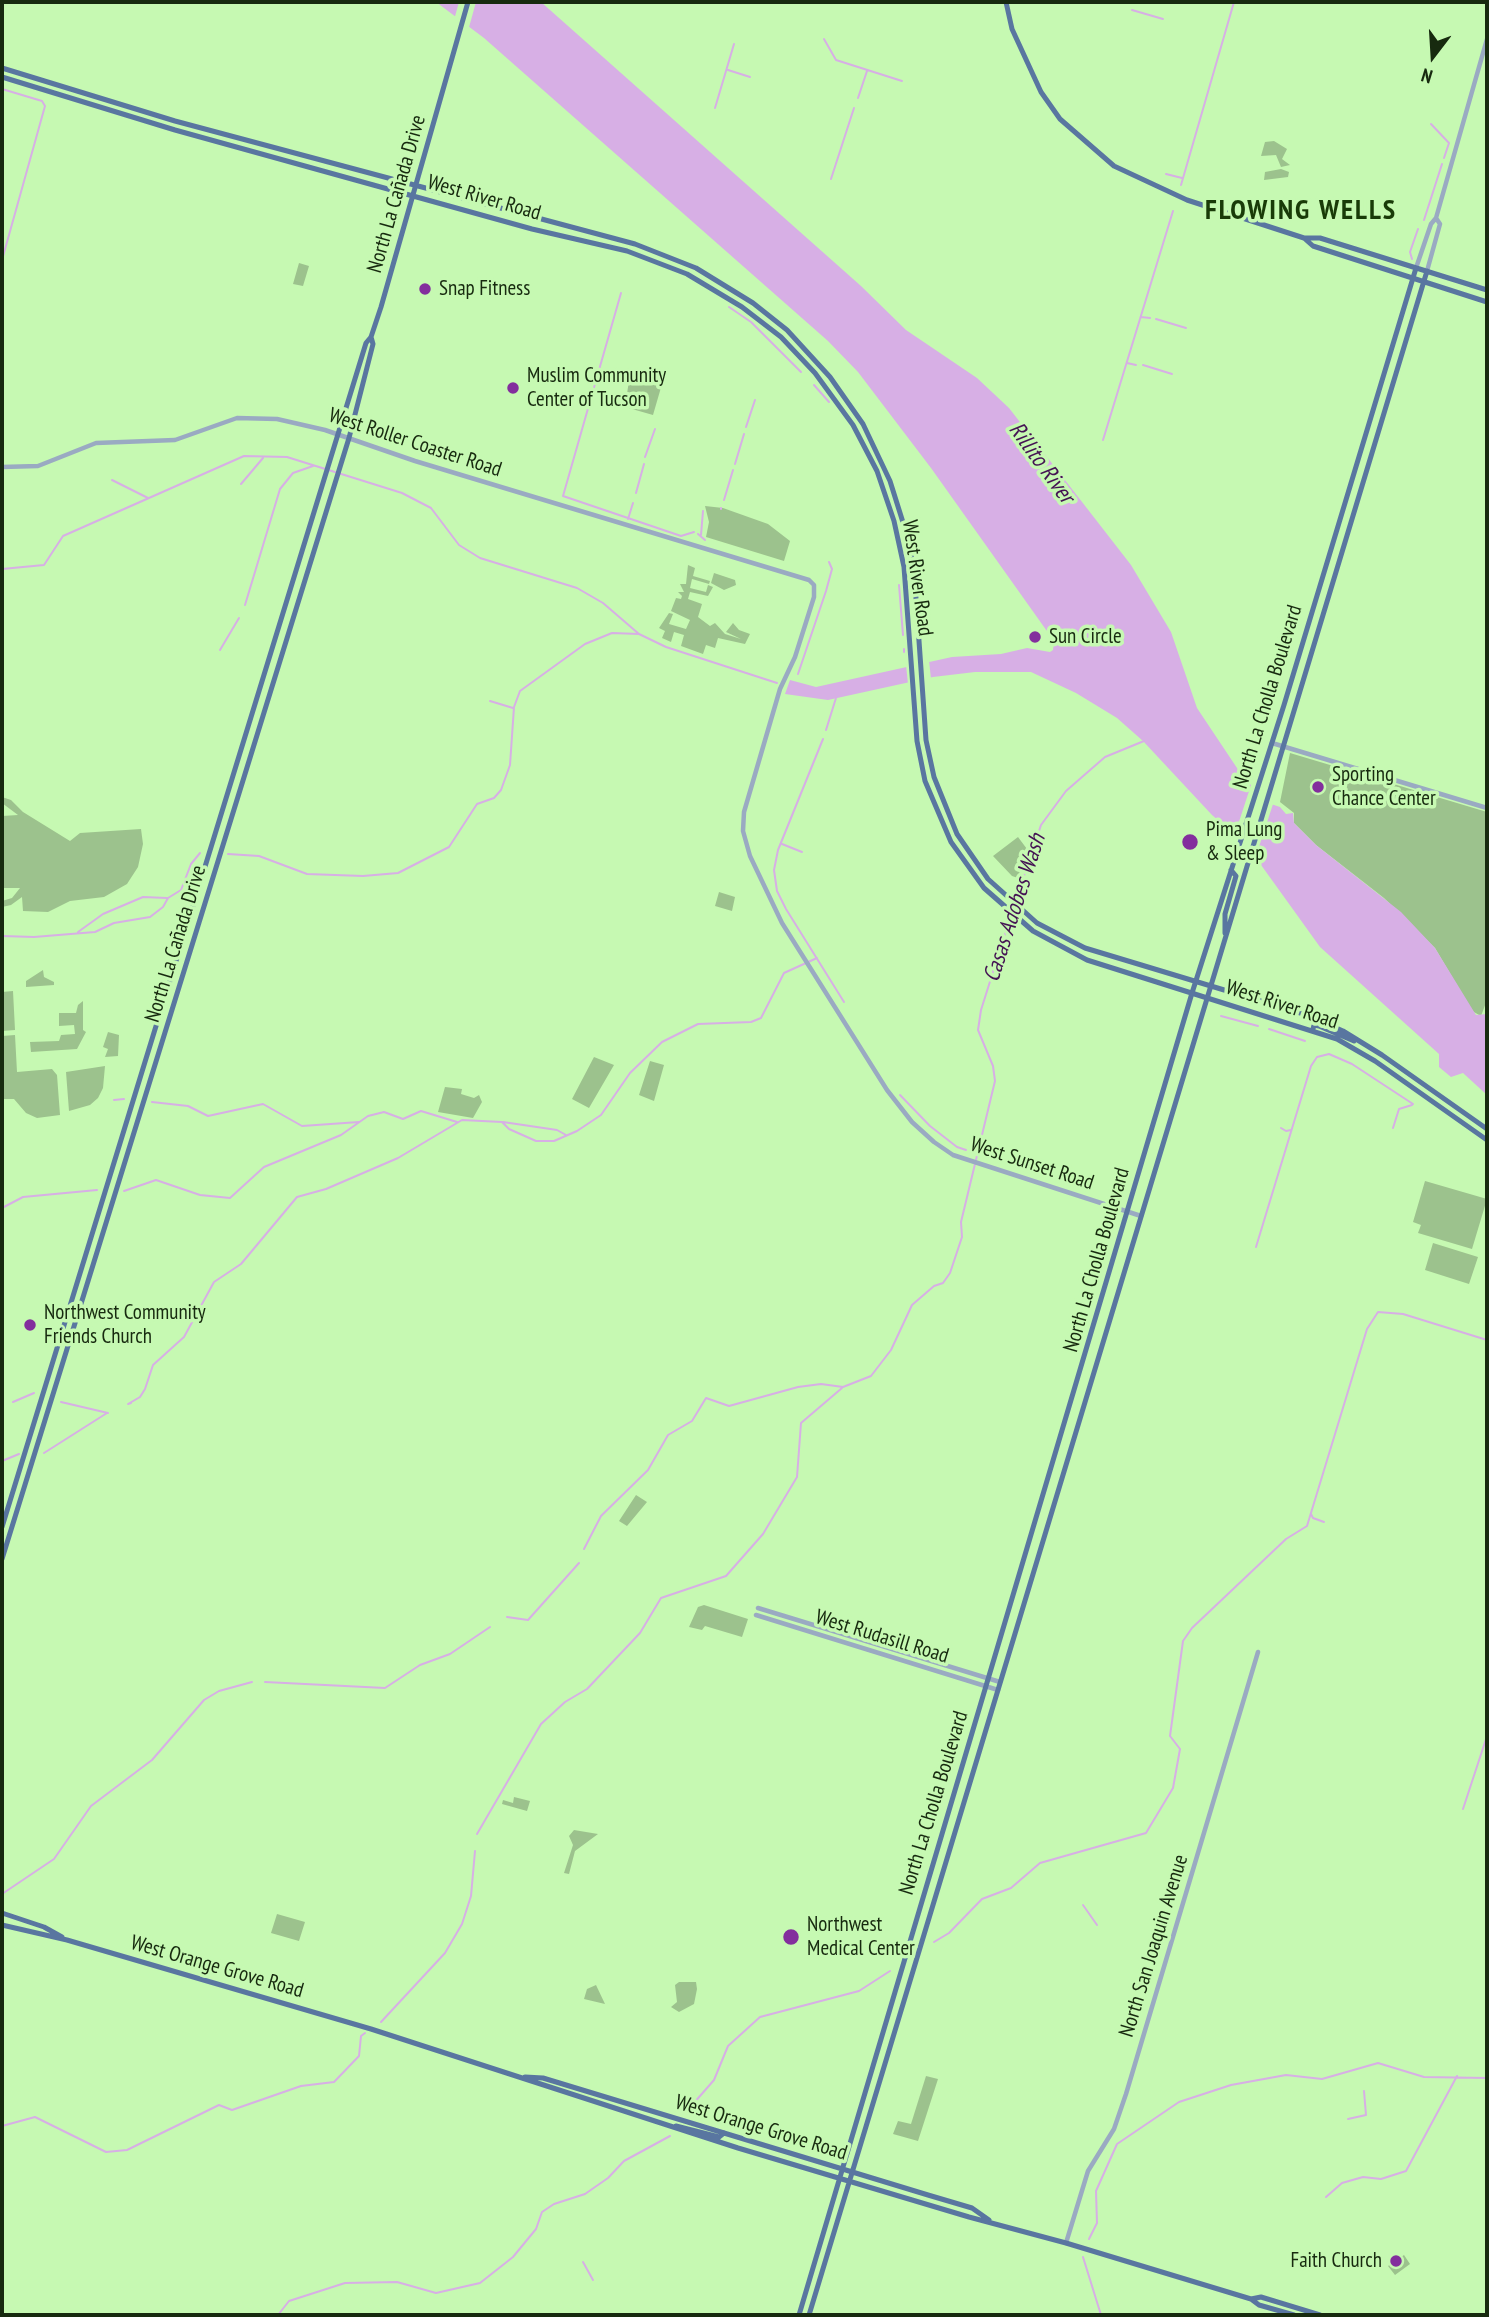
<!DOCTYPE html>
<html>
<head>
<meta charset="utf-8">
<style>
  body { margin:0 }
  #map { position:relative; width:1489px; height:2317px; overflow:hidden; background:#c6f9b2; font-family:"PT Sans Narrow",sans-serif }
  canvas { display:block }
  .frame { position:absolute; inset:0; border:4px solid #172a0f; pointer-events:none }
  .north { position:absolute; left:1398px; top:21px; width:70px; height:70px; -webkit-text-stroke:5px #c6f9b2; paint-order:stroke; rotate:197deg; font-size:19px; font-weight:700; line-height:28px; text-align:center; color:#172a0f }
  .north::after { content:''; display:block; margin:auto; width:24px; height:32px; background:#172a0f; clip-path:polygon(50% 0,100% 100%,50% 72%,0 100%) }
</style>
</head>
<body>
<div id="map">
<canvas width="1489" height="2317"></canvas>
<div class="frame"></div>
<div class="north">N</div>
</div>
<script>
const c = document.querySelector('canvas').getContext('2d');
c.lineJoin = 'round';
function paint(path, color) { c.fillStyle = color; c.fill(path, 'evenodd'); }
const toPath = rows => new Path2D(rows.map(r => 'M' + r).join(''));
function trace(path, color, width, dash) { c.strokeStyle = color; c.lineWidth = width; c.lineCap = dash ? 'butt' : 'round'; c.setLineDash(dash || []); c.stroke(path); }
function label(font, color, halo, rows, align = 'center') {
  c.font = font + ' "PT Sans Narrow",sans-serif'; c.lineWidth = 7; c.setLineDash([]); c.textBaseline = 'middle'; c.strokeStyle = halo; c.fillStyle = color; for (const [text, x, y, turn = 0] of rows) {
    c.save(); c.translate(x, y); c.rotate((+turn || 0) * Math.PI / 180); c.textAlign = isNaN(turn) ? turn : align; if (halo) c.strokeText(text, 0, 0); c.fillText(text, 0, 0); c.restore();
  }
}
paint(toPath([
  [1274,141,1287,149,1282,159,1290,165,1281,167,1276,155,1261,156,1265,142],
  [1281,169,1289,172,1288,177,1264,180,1265,172],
  [299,263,309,266,303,286,293,284],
  [630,374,662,384,653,415,625,407],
  [705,506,723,508,768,524,790,541,784,561,706,537,709,522],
  [688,565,695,568,693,576,710,581,709,584,692,579,690,588,706,592,708,585,713,587,708,596,690,592,688,599,702,604,698,617,710,626,715,623,725,634,741,639,726,632,733,623,739,630,750,634,745,644,718,638,715,648,706,645,703,654,681,646,684,635,674,632,671,642,662,638,665,631,659,628,669,613,673,614,669,624,686,629,690,620,671,611,676,598,681,599,682,596,678,592,684,592,680,584,686,584],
  [714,573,735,580,736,585,724,590,711,583],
  [1290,753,1487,812,1487,1000,1481,1016,1472,1011,1435,948,1384,898,1316,845,1294,823,1294,813,1280,802],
  [2,797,11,800,23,812,70,841,80,833,141,829,143,844,138,867,127,884,104,897,70,901,48,912,23,911,22,897,11,905,2,907,2,901,12,898,20,888,2,888,2,816,18,815,2,803],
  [1018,837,1027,849,1018,878,1012,876,993,856],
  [719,892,735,897,732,911,715,906],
  [43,970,44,977,54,982,54,985,26,987,26,981],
  [13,991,15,1030,2,1031,2,992],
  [83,1001,83,1030,86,1032,77,1049,31,1052,30,1042,59,1041,61,1035,75,1034,74,1025,59,1026,59,1013,76,1013,78,1005],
  [108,1032,119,1035,118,1056,105,1057,108,1049,103,1047],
  [15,1035,17,1072,52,1069,57,1075,60,1115,37,1118,26,1113,14,1099,2,1099,2,1036],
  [594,1057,614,1065,589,1108,572,1099],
  [650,1061,664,1065,654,1101,639,1095],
  [105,1066,103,1088,98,1098,90,1105,69,1111,66,1072],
  [445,1087,462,1089,461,1094,474,1098,479,1095,482,1102,473,1118,438,1112],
  [1425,1181,1487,1199,1472,1249,1418,1233,1421,1225,1413,1222],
  [1433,1243,1478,1257,1469,1284,1425,1270],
  [636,1495,647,1502,627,1526,619,1521],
  [704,1605,748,1619,742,1637,705,1626,702,1630,689,1627,698,1607],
  [514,1797,530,1801,527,1811,502,1804,503,1800,513,1803],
  [574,1830,598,1834,575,1851,569,1874,564,1873,573,1845,569,1836],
  [277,1914,305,1922,299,1941,271,1933],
  [679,1982,696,1982,697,1989,694,2004,679,2012,671,2007,677,2002,675,1985],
  [596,1985,605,2004,584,1999,587,1989],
  [926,2076,938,2079,918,2141,893,2134,898,2121,911,2124],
  [1404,2255,1410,2264,1395,2275,1388,2266]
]), '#9cc28d');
paint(toPath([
  [436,2,541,2,861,286,906,330,977,378,1009,408,1131,565,1171,632,1197,708,1243,777,1271,804,1280,807,1286,814,1293,813,1294,823,1316,845,1401,912,1435,948,1476,1015,1487,1014,1487,1095,1463,1073,1451,1077,1439,1067,1439,1054,1320,947,1246,844,1212,815,1143,741,1117,718,1076,693,1031,672,975,672,933,677,828,700,785,694,790,680,816,687,952,657,1001,654,1027,648,1050,652,1053,650,1054,641,931,468,858,372,828,341,484,38]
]), '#d7afe5');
paint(toPath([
  [459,2,476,2,468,31,454,20],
  [929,660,931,679,908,684,906,665],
  [1252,782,1274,801,1254,862,1234,837]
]), '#c6f9b2');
trace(toPath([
  [1132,10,1163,19],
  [824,39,836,60,902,81],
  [728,70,750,77],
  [2,89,42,101,45,106,2,260],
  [858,98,867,71],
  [715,108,734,44],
  [1431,124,1449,143,1444,158],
  [1166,174,1182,178],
  [831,179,854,108],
  [1181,185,1234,2],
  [1424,220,1442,164],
  [1412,259,1410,252,1418,229],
  [621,293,563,496,681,536,694,532],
  [729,307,751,322,801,372],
  [1141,317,1150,318],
  [1156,319,1186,328],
  [1127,363,1136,365],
  [1143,365,1172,374],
  [814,385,829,402],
  [746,427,755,400],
  [1103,440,1173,211],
  [645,457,655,429],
  [735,464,744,434],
  [112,480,148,498],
  [241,484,263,458],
  [636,493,644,464],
  [724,500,733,470],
  [721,509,721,508],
  [628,519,633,503],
  [698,534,705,540],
  [701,535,703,511],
  [2,569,44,565,63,536,244,456,287,457,402,493,431,508,459,545,480,558,577,588,603,603,639,634],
  [899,585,903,635],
  [245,605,280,489,293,473,313,466],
  [904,649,904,652],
  [220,650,239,618],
  [798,674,826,591,832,569,829,562],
  [490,701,513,708],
  [826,730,836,698],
  [823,739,778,850,774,870,777,891,786,909,844,1002],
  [782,844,802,852],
  [228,854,259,856,307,874,363,876,398,873,449,847,477,804,494,798,501,790,510,765,514,707,520,691,585,644,612,633,639,634,666,647,777,683],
  [1016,900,1041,825,1066,791,1105,757,1144,741],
  [78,932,103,914,143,897,167,898],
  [2,936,34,937,95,932,114,923,150,917,163,907,168,898,181,890,191,864,200,853],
  [1221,1016,1258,1026],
  [1269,1029,1305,1041],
  [900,1095,930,1126,957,1147,966,1150],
  [114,1100,124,1099],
  [152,1102,188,1106,208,1116,263,1104,302,1126,359,1122],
  [503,1122,557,1130,566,1135],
  [1281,1128,1286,1131,1291,1130],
  [1393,1128,1399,1109,1412,1105],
  [124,1191,156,1180,200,1195,230,1198,264,1167,341,1135,368,1116,384,1112,403,1119,421,1111,457,1122],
  [2,1208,23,1197,97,1190],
  [1256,1247,1311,1066,1317,1057,1329,1054,1352,1064,1413,1104],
  [13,1402,34,1393],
  [61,1402,108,1413],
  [131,1403,128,1404,140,1397,145,1389,153,1365,184,1337,214,1282,241,1264,297,1197,326,1189,398,1158,462,1120,502,1122,509,1129,536,1141,554,1141,577,1131,601,1115,630,1073,662,1042,698,1024,751,1022,761,1018,784,973,817,958],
  [44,1453,107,1413],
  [2,1461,19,1454],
  [1311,1514,1313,1518,1324,1522],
  [584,1549,601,1516,648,1470,668,1435,692,1421,706,1398,729,1406,798,1387,821,1384,843,1387,871,1376,891,1350,912,1305,934,1286,943,1283,950,1273,962,1237,961,1222,995,1081,993,1066,978,1030,981,1010,1011,915],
  [507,1617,528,1620,579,1563],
  [1486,1646,1487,1647],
  [265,1682,385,1688,420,1665,450,1654,490,1627],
  [1463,1809,1487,1736],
  [477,1834,541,1724,565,1702,587,1689,640,1633,661,1598,726,1576,763,1534,797,1477,801,1423,842,1388],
  [2,1894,54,1859,91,1806,152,1760,204,1700,219,1691,252,1682],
  [1083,1905,1097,1925],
  [934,1942,949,1933,982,1899,1011,1888,1040,1863,1146,1833,1173,1788,1180,1749,1170,1736,1183,1641,1192,1628,1286,1539,1307,1526,1367,1329,1378,1312,1403,1314,1487,1340],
  [381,2022,445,1953,462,1924,471,1896,475,1851],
  [686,2112,714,2080,728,2046,760,2017,859,1991,890,1971],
  [1348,2119,1366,2115,1364,2091],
  [2,2126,35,2117,106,2152,127,2150,219,2105,232,2110,301,2086,334,2082,359,2056,361,2036,365,2033],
  [1326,2197,1342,2183,1363,2177,1381,2179,1406,2171,1457,2076],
  [1089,2239,1097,2223,1096,2191,1117,2144,1179,2102,1231,2085,1286,2075,1322,2079,1378,2063,1424,2077,1487,2078],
  [1083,2257,1101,2315],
  [583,2262,593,2280],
  [278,2315,289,2301,345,2283,397,2282,436,2293,480,2283,513,2257,536,2229,542,2212,554,2204,585,2194,608,2178,624,2161,670,2136]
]), '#d7afe5', 2);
trace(toPath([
  [1416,268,1431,224,1436,218,1487,39],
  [1427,271,1440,224,1436,218],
  [2,467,38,466,96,443,175,440,237,418,277,419,325,430,415,461,809,580,814,585,814,597,795,657,780,689,744,812,743,831,750,856,782,923,887,1090,912,1122,934,1142,953,1155,1141,1216],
  [1272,743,1487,808],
  [758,1608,1000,1682],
  [756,1615,998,1690],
  [1066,2243,1088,2171,1114,2129,1126,2094,1258,1652]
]), '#9aaac2', 4.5);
trace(toPath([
  [1006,2,1012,29,1041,92,1060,119,1114,166,1187,200,1304,238,1320,238,1487,290],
  [2,68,175,121,635,244,696,268,753,303,787,330,830,377,863,424,890,481,906,532,914,570,926,740,934,777,957,834,988,879,1037,923,1085,948,1307,1015,1343,1031,1382,1055,1487,1129],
  [2,77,175,130,532,229,627,251,687,274,742,307,781,337,815,373,853,425,877,471,894,521,904,567,917,741,925,781,951,842,984,888,1033,931,1087,960,1337,1039,1375,1061,1487,1140],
  [1304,238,1313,246,1487,302],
  [1225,933,1225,914,1236,876,1231,870],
  [1313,1029,1314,1025,1319,1026,1354,1041],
  [2,1527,366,343,371,337,381,307,468,2],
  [2,1559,349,438,373,344,371,337],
  [2,1913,44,1927,62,1937],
  [2,1925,67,1940,371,2029,738,2148,969,2217,1066,2243,1251,2299,1259,2305,1294,2315],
  [525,2077,543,2078,928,2195,972,2208,989,2220],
  [676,2126,719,2137,724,2133],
  [1251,2299,1261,2297,1320,2315],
  [799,2315,1192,993,1284,705,1416,268],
  [809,2315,1427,271]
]), '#5976a0', 5);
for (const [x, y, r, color] of [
  [425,289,7,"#832e9d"],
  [513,388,7,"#832e9d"],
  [1035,637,7,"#832e9d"],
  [1318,787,7,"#832e9d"],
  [1190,842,9,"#832e9d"],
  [30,1325,7,"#832e9d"],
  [791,1937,9,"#832e9d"],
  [1396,2261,7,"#832e9d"]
]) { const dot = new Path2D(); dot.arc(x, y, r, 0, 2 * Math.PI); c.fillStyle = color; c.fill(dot); trace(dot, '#c6f9b2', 2.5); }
label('21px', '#172a0f', '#c6f9b2', [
  ["North La Cañada Drive",397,194,-74],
  ["West River Road",484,198,16],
  ["West Roller Coaster Road",415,443,18],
  ["West River Road",917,578,82],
  ["North La Cholla Boulevard",1268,697,-73],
  ["North La Cañada Drive",176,944,-73],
  ["West River Road",1282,1005,18],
  ["West Sunset Road",1032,1164,18],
  ["North La Cholla Boulevard",1097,1260,-74],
  ["West Rudasill Road",882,1637,17],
  ["North La Cholla Boulevard",934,1803,-73],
  ["North San Joaquin Avenue",1154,1946,-73],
  ["West Orange Grove Road",217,1967,16],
  ["West Orange Grove Road",761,2128,17]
]);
label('21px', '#172a0f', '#c6f9b2', [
  ["Snap Fitness",439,289],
  ["Muslim Community",527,376],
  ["Center of Tucson",527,400],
  ["Sun Circle",1049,637],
  ["Sporting",1332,775],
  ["Chance Center",1332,799],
  ["Pima Lung",1206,830],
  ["& Sleep",1206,854],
  ["Northwest Community",44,1313],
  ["Friends Church",44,1337],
  ["Northwest",807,1925],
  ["Medical Center",807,1949],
  ["Faith Church",1382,2261,"right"]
], 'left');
label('italic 23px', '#441353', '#c6f9b2', [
  ["Rillito River",1041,463,54],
  ["Casas Adobes Wash",1015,908,-72]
]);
c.letterSpacing = '2px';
label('bold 28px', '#193b08', '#c6f9b2', [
  ["FLOWING WELLS",1301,211]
]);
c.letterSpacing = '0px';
</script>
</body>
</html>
